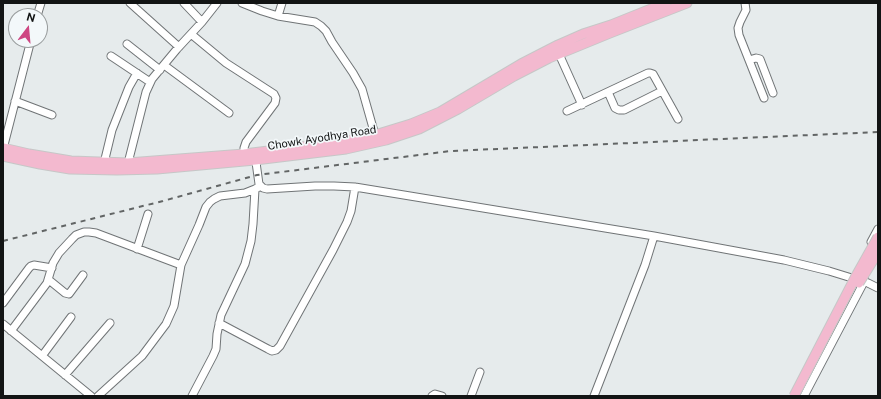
<!DOCTYPE html>
<html>
<head>
<meta charset="utf-8">
<style>
  body { margin:0 }
  #map { position:relative; width:881px; height:399px; overflow:hidden; background:#e6ebec; font-family:"Public Sans",sans-serif }
  canvas { display:block }
  .frame { position:absolute; inset:0; border:4px solid #121414; pointer-events:none }
  .north { position:absolute; left:8px; top:8px; width:40px; height:40px; box-sizing:border-box; background:#f3f8fa; border:1px solid #999d9e; border-radius:50%; rotate:16deg; font-size:11px; font-weight:700; line-height:16px; text-align:center; color:#121414 }
  .north::after { content:''; display:block; margin:auto; width:14px; height:18px; background:#ce4682; clip-path:polygon(50% 0,100% 100%,50% 72%,0 100%) }
</style>
</head>
<body>
<div id="map">
<canvas width="881" height="399"></canvas>
<div class="frame"></div>
<div class="north">N</div>
</div>
<script>
const c = document.querySelector('canvas').getContext('2d');
c.lineJoin = 'round';
const toPath = rows => new Path2D(rows.map(r => 'M' + r).join(''));
function trace(path, color, width, dash) { c.strokeStyle = color; c.lineWidth = width; c.lineCap = dash ? 'butt' : 'round'; c.setLineDash(dash || []); c.stroke(path); }
function label(font, color, halo, rows, align = 'center') {
  c.font = font + ' "Public Sans",sans-serif'; c.lineWidth = 3.5; c.setLineDash([]); c.textBaseline = 'middle'; c.strokeStyle = halo; c.fillStyle = color; for (const [text, x, y, turn = 0] of rows) {
    c.save(); c.translate(x, y); c.rotate((+turn || 0) * Math.PI / 180); c.textAlign = isNaN(turn) ? turn : align; if (halo) c.strokeText(text, 0, 0); c.fillText(text, 0, 0); c.restore();
  }
}
const minor = toPath([
  [130,3,179,47],
  [184,3,202,22],
  [242,3,262,11,278,16,315,22,321,26,326,31,332,42,353,73,362,89,375,135],
  [745,3,746,10,740,22,738,28,739,35,764,98],
  [37,16,41,3],
  [278,16,282,3],
  [191,34,226,63,274,94,276,98,275,103,246,142,244,148,244,154],
  [127,44,160,70],
  [559,54,582,105],
  [111,56,150,82],
  [749,60,756,58,760,59,773,93],
  [164,65,229,113],
  [608,92,615,108,619,110,624,110,662,91],
  [15,101,52,115],
  [567,111,648,73,650,73,653,74,678,119],
  [3,149,31,40],
  [255,155,259,184,263,188,267,189,315,186,334,186,355,187,654,236,784,260,829,271,868,283,878,288],
  [104,163,112,130,129,87,137,73],
  [128,163,146,92,152,79,177,49,202,22,217,3],
  [871,242,878,229],
  [137,249,148,214],
  [49,280,65,293,69,294,83,275],
  [3,303,29,268,31,266,34,265,52,268],
  [219,323,268,349,272,351,276,350,280,346,333,250,347,222,351,211,355,187],
  [3,324,91,396],
  [11,331,47,283,53,263,59,253,72,239,76,235,84,232,89,232,96,233,181,265],
  [42,356,71,317],
  [65,375,110,323],
  [98,396,142,356,166,324,174,306,181,265,199,225,206,207,210,202,214,199,220,196,245,193,255,189,261,186],
  [192,396,213,356,216,349,217,334,221,315,245,264,251,241,253,224,255,189],
  [432,396,435,394,442,396],
  [471,396,480,372],
  [594,396,645,265,654,236],
  [804,396,865,280]
]);
const major = toPath([
  [3,148,29,154,71,161,128,163,244,154,343,142,375,135,411,124,440,112,521,64,558,45,583,34,611,25,666,3],
  [3,156,40,164,70,169,117,170,157,169,255,160,346,149,386,140,419,129,458,109,514,76,549,58,610,33,687,3]
]);
trace(minor, '#707476', 9);
trace(major, '#c6c7c7', 11);
trace(minor, '#fff', 7);
trace(major, '#f3b9cf', 9);
trace(toPath([
  [3,241,163,201,257,175,451,151,878,132]
]), '#626565', 2, [5, 5]);
const majorBridge = toPath([
  [859,283,878,252],
  [794,396,855,278,878,237]
]);
trace(majorBridge, '#c6c7c7', 11, []);
trace(majorBridge, '#f3b9cf', 9);
label('11px', '#121414', '#f3f8fa', [
  ["Chowk Ayodhya Road",322,138,-9]
]);
</script>
</body>
</html>
